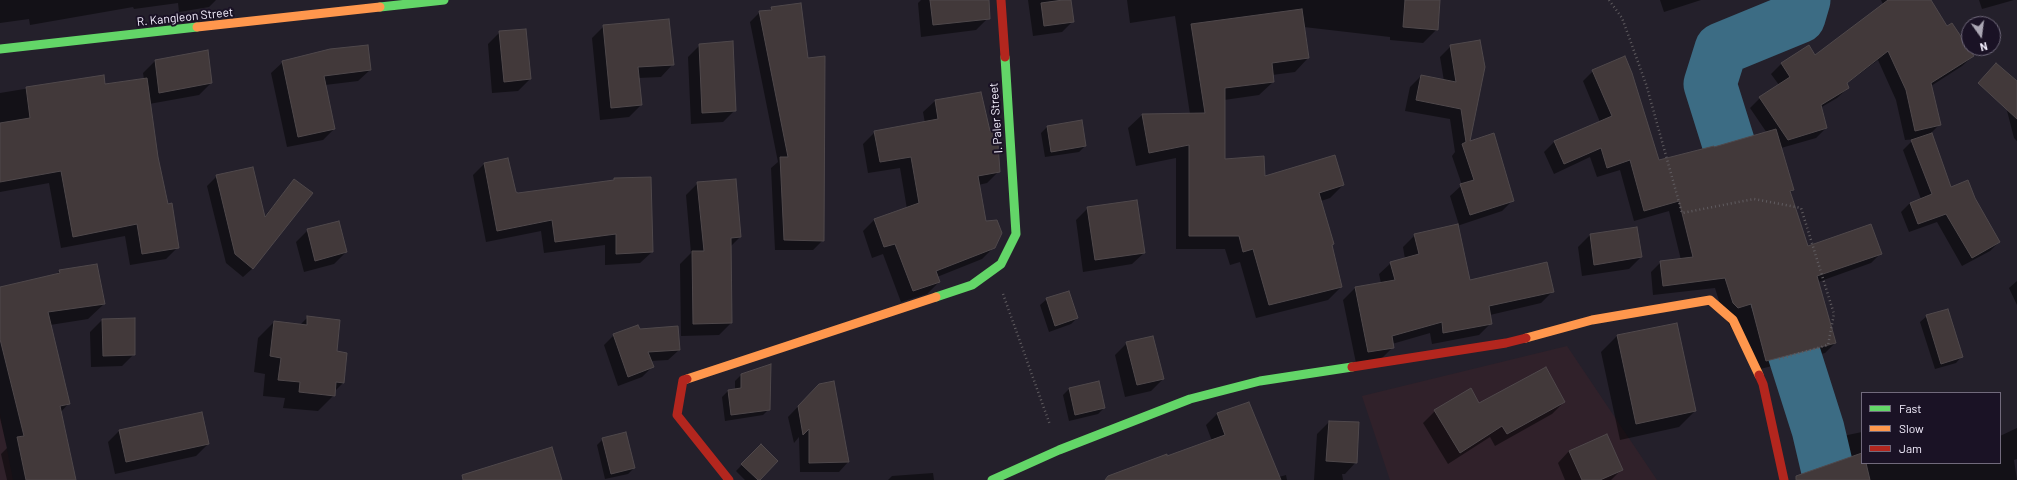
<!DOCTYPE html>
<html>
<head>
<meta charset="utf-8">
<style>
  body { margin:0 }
  #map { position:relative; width:2017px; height:480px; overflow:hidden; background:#24202b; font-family:Barlow,sans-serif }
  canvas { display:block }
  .legend { position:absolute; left:1861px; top:392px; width:140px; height:72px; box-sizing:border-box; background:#1a1225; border:1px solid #716a7c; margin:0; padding:5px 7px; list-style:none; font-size:12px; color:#f4effe }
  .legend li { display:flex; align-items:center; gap:8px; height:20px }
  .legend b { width:20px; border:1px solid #716a7c }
  .north { position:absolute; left:1961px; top:16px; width:40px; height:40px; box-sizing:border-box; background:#1a1225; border:1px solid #716a7c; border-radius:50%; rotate:166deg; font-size:11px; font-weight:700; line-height:16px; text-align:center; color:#f4effe }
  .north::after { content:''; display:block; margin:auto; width:14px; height:18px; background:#aba7b4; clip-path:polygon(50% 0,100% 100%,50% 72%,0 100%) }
</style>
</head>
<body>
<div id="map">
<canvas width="2017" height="480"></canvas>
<ul class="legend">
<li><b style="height:5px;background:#63d668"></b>Fast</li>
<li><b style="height:5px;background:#ff974d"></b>Slow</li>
<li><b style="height:5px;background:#b3261e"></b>Jam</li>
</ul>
<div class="north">N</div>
</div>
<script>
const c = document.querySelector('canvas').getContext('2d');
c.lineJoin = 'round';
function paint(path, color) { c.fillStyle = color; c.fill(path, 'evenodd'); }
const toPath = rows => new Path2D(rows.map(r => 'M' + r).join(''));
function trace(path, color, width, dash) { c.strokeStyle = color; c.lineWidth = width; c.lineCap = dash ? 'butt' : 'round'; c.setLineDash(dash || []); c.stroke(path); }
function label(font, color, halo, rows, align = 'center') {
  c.font = font + ' Barlow,sans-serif'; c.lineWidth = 4; c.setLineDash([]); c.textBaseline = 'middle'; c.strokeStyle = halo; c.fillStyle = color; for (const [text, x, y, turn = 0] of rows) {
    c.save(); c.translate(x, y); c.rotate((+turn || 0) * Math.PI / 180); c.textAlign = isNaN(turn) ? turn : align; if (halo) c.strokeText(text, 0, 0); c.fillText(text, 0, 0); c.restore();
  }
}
paint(toPath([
  [1567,346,1657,480,1390,480,1362,396],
  [0,414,13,480,0,480]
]), '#30212a');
paint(toPath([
  [0,0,216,0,209,7,179,12,178,3,134,9,133,7,30,25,29,19,0,23],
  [921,0,986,0,988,18,976,30,921,37,918,3],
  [1028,0,1070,0,1073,21,1062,32,1033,36],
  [1127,0,1423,0,1437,29,1423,43,1390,40,1390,37,1304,27,1308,58,1295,72,1272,75,1273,82,1259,95,1224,100,1224,160,1264,178,1343,185,1330,198,1321,201,1341,287,1328,300,1256,318,1240,262,1230,265,1225,249,1176,249,1176,158,1136,166,1128,128,1142,115,1190,114,1175,16,1130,23],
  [1660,0,1701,0,1664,12],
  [1881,0,1930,0,1946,27,1973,56,1962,66,1931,86,1939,125,1931,133,1951,188,1974,198,1999,242,1990,251,1962,266,1937,222,1909,232,1901,212,1910,203,1921,199,1903,150,1912,141,1917,139,1905,140,1896,100,1878,60,1846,84,1848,88,1837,98,1820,108,1826,128,1816,138,1781,148,1793,190,1790,193,1807,247,1881,253,1871,263,1818,282,1835,343,1825,353,1756,370,1723,314,1715,288,1653,295,1651,272,1661,262,1681,260,1669,211,1634,221,1620,170,1597,177,1590,157,1554,174,1544,152,1554,142,1600,122,1583,81,1593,71,1659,161,1714,149,1767,133,1750,108,1760,98,1779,85,1771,74,1781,64,1815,57,1884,6],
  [1979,0,2014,0,1982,9],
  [772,8,823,240,813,250,775,250,771,168,778,162,750,22,760,12,769,11],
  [604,26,672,65,661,77,638,78,641,105,629,117,600,120,592,38],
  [500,32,530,79,518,91,492,93,488,44],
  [700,45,735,110,723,122,691,124,688,57],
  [1451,46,1469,142,1513,200,1502,211,1457,226,1469,281,1553,291,1541,303,1490,315,1491,323,1479,335,1432,344,1430,333,1392,344,1393,347,1381,359,1356,363,1343,300,1355,288,1381,283,1379,274,1391,263,1405,259,1403,247,1415,235,1459,225,1450,196,1462,185,1452,156,1455,152,1450,119,1405,111,1410,87,1421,76,1444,81,1440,57],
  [155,61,211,83,199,95,149,104,157,157,178,247,166,259,130,265,125,236,61,248,49,183,0,192,0,93,103,76,104,85,144,79,143,73],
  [283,62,370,70,358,81,325,85,334,129,323,140,287,147,271,73],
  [2017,82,2017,141,2014,138,2002,91],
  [980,93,998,172,987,183,978,185,985,222,994,247,982,259,937,277,939,282,927,294,901,302,883,254,872,258,863,231,874,220,907,209,900,168,868,173,863,144,875,132,925,123,923,112,935,101],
  [1082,122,1085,146,1079,152,1045,157,1041,133,1047,127],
  [484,164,518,194,612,181,615,179,652,252,640,263,605,265,605,245,544,253,541,231,486,242,473,175],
  [217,176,264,217,294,180,253,268,243,277,226,263,207,186],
  [698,183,740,237,730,247,731,323,719,335,681,336,680,264,691,253,686,195],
  [1088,208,1144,253,1132,264,1083,272,1076,220],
  [308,230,346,252,334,264,304,272,296,242],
  [1590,235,1641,257,1629,269,1582,276,1578,247],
  [60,271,104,304,88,319,50,325,69,403,60,413,75,480,7,480,1,454,7,448,0,418,0,288,55,275],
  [2017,281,2017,305,2009,288],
  [1047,299,1077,318,1071,324,1049,332,1040,305],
  [1927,316,1962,356,1956,363,1935,369,1920,322],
  [308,317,335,352,343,383,335,391,334,395,318,411,283,408,285,398,263,396,265,374,254,372,258,338,274,322,300,325],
  [102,320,134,354,122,366,91,367,90,332],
  [639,330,679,350,668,360,650,361,652,367,642,377,618,386,604,345,614,335],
  [1617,336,1695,411,1679,427,1620,440,1601,352],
  [1127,343,1163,379,1151,391,1125,397,1115,355],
  [741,375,769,409,763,415,725,421,722,397,728,391,735,390,735,381],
  [819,385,848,462,839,472,800,472,799,437,794,443,788,417],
  [1069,389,1104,408,1098,414,1069,421,1063,395],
  [1564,402,1552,414,1495,446,1490,437,1448,464,1423,423,1435,411,1479,404],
  [1248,403,1279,477,1286,475,1287,480,1111,480,1167,457,1212,441,1206,425,1217,414],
  [1329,422,1356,462,1345,474,1342,474,1343,480,1314,480,1317,434],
  [2017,428,2017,459,2014,460,2017,480,1795,480,1799,476,1835,464,1831,448,1843,436,1862,432,1862,463,2000,463,2000,436],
  [120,430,208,444,196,456,115,474,108,442],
  [603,439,634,468,628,474,605,479,597,445],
  [761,445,758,480,745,480,736,471],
  [1569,451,1622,469,1611,480,1565,480,1558,463],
  [933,473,934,480,888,480,892,476]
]), '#0007');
trace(toPath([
  [1750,212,1710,84,1721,49,1799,17,1804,0],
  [1772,284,1818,429,1830,480]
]), '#3c6c84', 53);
const building = toPath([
  [930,0,989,0,990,19,933,25,930,0],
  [1063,0,1071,0,1074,22,1044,26,1041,3,1063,0],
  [1405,0,1440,0,1438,30,1403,27,1405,0],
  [1888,0,1931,0,1947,26,1952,23,1974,56,1931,83,1941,125,1915,131,1906,90,1888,51,1847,83,1849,88,1821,105,1827,128,1788,140,1759,97,1790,77,1781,63,1809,45,1815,55,1888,0],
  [801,3,808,58,825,56,824,241,784,240,780,157,788,157,759,11,772,10,771,7,801,3],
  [1302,9,1309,58,1272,63,1274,82,1225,88,1225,159,1264,156,1265,176,1335,155,1344,185,1319,193,1334,244,1332,245,1342,287,1269,305,1253,249,1243,252,1239,236,1189,236,1189,145,1149,153,1142,114,1205,113,1191,24,1302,9],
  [669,19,674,65,638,67,642,105,611,108,603,25,669,19],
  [526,29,531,79,504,82,499,31,526,29],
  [1480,40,1485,67,1470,141,1494,133,1514,201,1470,215,1460,184,1474,180,1462,144,1466,142,1461,109,1416,100,1421,75,1456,82,1450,45,1480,40],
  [733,41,736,111,702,113,699,44,733,41],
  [368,45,371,70,324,76,335,129,298,137,282,61,330,49,368,45],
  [208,50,212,83,159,93,155,60,208,50],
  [1625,56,1632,73,1659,160,1714,146,1714,147,1776,129,1794,190,1790,191,1808,246,1871,224,1882,254,1817,276,1836,343,1766,361,1751,304,1738,308,1733,303,1725,278,1663,286,1660,261,1693,257,1679,201,1644,211,1630,160,1607,168,1601,148,1564,164,1554,141,1612,116,1592,70,1625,56],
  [1996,63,2017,81,2017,119,1978,83,1996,63],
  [104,75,105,84,147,78,158,157,168,204,172,203,179,248,142,254,137,224,73,237,61,171,0,182,0,123,30,118,26,87,104,75],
  [981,92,990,131,997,130,1000,172,978,176,986,221,997,220,1002,233,995,248,936,271,940,282,913,291,895,244,884,247,874,219,919,203,911,157,880,162,874,131,938,119,935,100,981,92],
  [1082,120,1086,146,1051,152,1047,126,1082,120],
  [1932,133,1951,187,1968,180,1975,198,2000,242,1972,258,1946,214,1918,224,1910,203,1932,194,1911,140,1932,133],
  [508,158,516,192,518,193,614,180,614,178,651,177,653,252,616,254,616,234,555,242,552,220,497,231,484,163,508,158],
  [253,167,265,217,294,179,313,193,253,269,235,254,216,175,253,167],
  [736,179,741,237,731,238,732,323,693,324,692,251,704,251,697,182,736,179],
  [1137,200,1145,253,1095,260,1087,207,1137,200],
  [339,221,347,252,315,261,307,229,339,221],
  [1458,224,1470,280,1547,262,1554,292,1489,306,1492,324,1443,333,1442,322,1392,336,1394,348,1368,352,1355,287,1395,280,1390,262,1419,254,1414,234,1458,224],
  [1637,227,1642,257,1594,265,1590,234,1637,227],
  [97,264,105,304,48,312,70,404,60,406,76,480,26,480,17,437,24,436,0,339,0,287,60,273,59,270,97,264],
  [1069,291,1078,318,1055,326,1046,298,1069,291],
  [1948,309,1963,357,1941,364,1926,315,1948,309],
  [307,316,340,320,337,351,347,353,344,383,336,382,335,396,299,392,300,382,278,380,281,358,270,356,274,321,307,325,307,316],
  [135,318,135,355,103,356,102,319,135,318],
  [1677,323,1696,411,1636,424,1617,335,1677,323],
  [638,325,640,329,678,326,680,350,648,352,654,367,628,377,613,334,638,325],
  [1153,336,1164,379,1137,385,1126,342,1153,336],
  [771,364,770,410,731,415,728,390,741,388,741,374,771,364],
  [1546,367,1565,402,1507,434,1502,426,1460,453,1434,410,1471,388,1479,403,1546,367],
  [834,381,849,462,809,463,809,429,803,435,798,406,819,384,834,381],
  [1099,381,1105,408,1075,415,1069,388,1099,381],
  [1249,402,1281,480,1105,480,1108,476,1167,454,1167,456,1225,435,1217,413,1249,402],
  [202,412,209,444,126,462,119,430,202,412],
  [1329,421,1359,422,1357,463,1326,461,1329,421],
  [626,432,635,468,611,474,602,438,626,432],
  [1607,434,1623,470,1600,480,1582,480,1569,451,1607,434],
  [761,444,778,461,760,480,758,480,741,464,761,444],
  [552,447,562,480,463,480,462,475,552,447],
  [1862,453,1862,463,1866,463,1870,480,1796,480,1796,476,1862,453]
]);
paint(building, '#42393a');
trace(building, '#4f484b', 1);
trace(toPath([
  [1609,0,1622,18,1646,84,1682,213,1754,199,1801,208,1834,314,1828,345,1779,359],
  [1003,294,1050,425]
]), '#605c60', 2.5, [1, 3]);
trace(toPath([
  [380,7,444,0],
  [0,49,197,27],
  [936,297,972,285,1001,264,1016,234,1005,57],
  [992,480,1059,450,1190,399,1260,381,1352,367]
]), '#63d668', 9);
trace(toPath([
  [197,27,380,7],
  [1526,338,1592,320,1710,300,1733,320,1759,375],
  [687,379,936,297]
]), '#ff974d', 9);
trace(toPath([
  [1001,0,1005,57],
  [1352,367,1506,343,1526,338],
  [1759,375,1763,384,1784,480],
  [687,379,683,380,677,415,729,480]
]), '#b3261e', 9);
label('12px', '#f4effe', '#1a1225', [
  ["R. Kangleon Street",185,17,-6],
  ["I. Paler Street",996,118,-94]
]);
</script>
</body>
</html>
